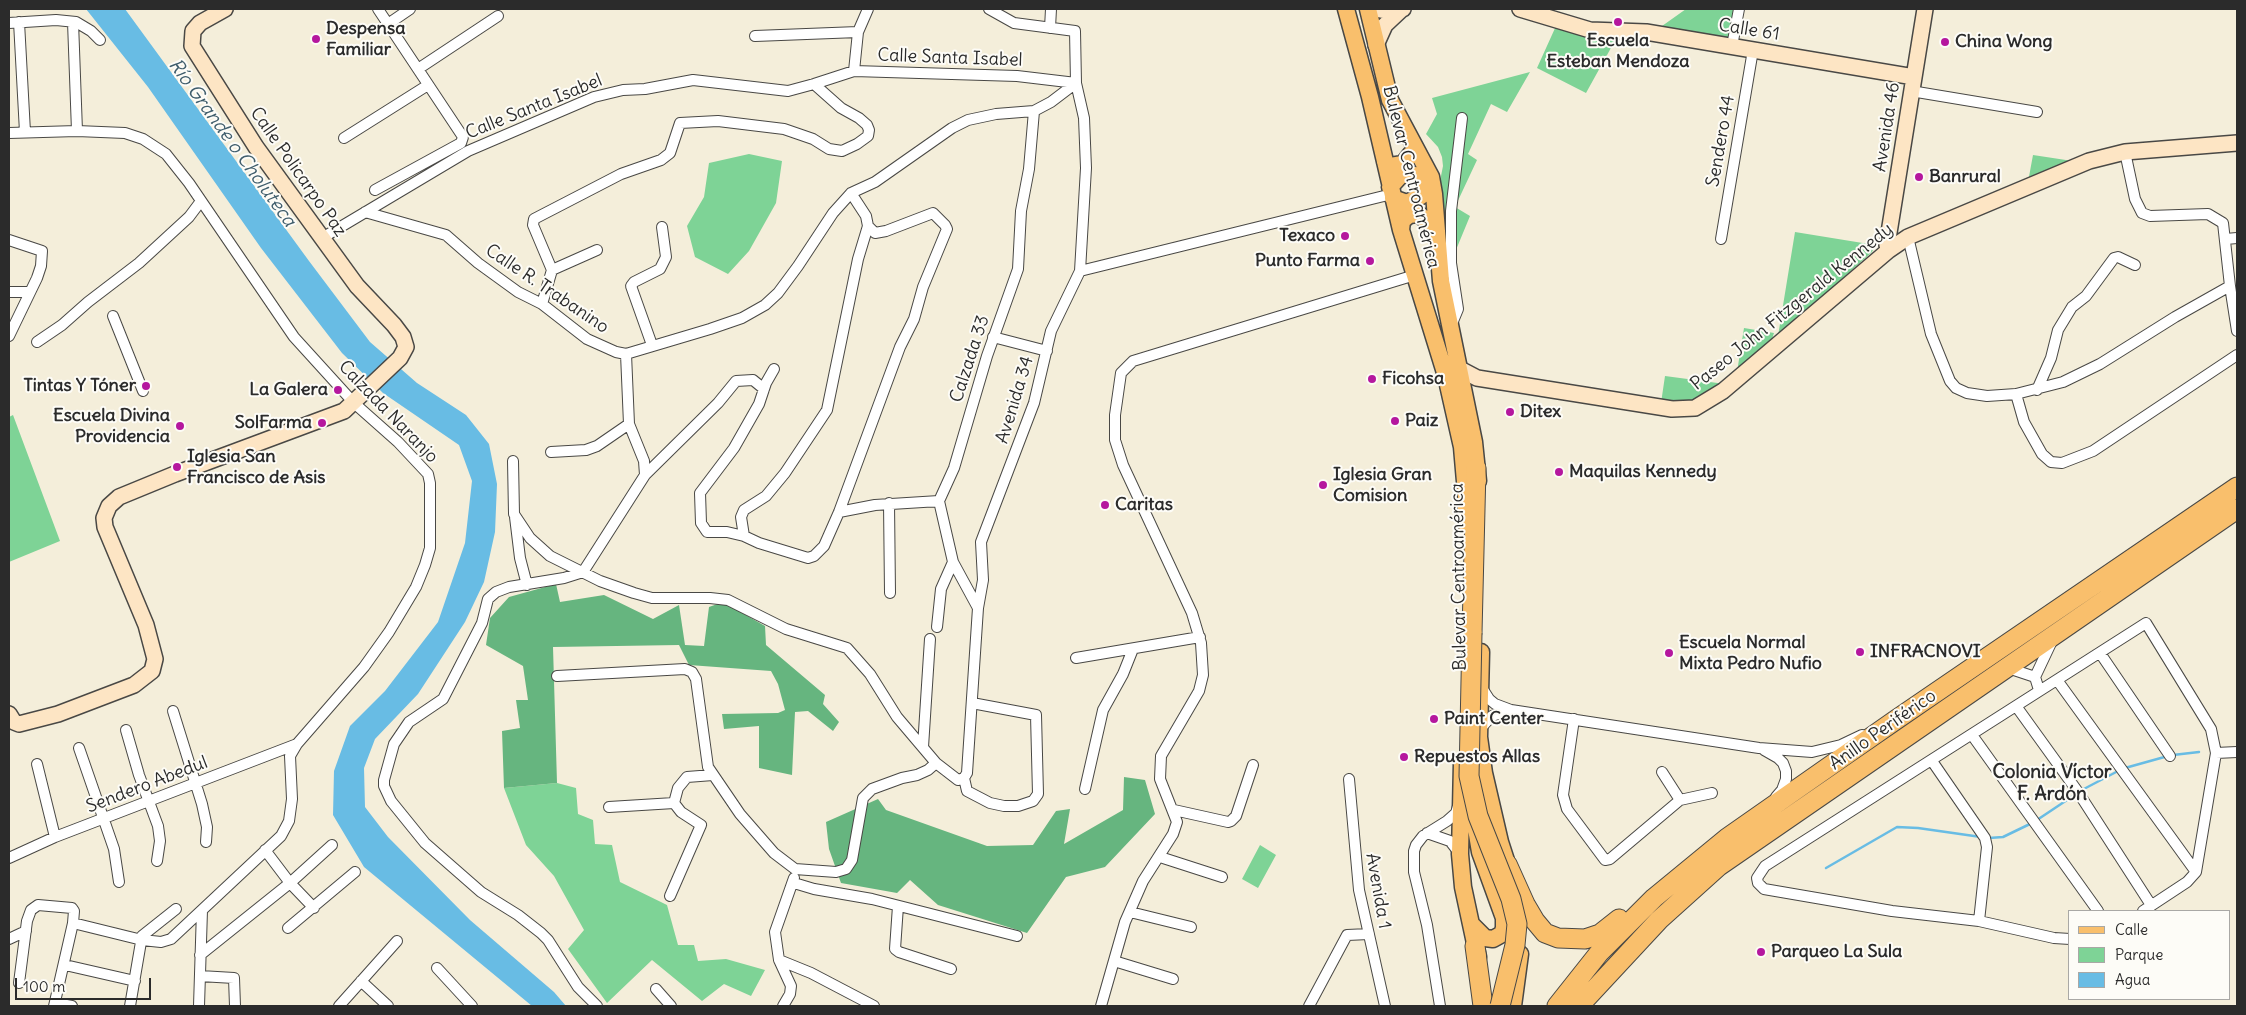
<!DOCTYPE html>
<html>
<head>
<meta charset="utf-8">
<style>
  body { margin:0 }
  #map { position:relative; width:2246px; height:1015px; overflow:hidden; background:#f4eeda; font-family:Delius,sans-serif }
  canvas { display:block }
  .frame { position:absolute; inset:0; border:10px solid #2b2b2b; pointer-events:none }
  .legend { position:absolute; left:2068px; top:910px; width:162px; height:90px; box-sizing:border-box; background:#fdfcf7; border:1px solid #a9a8a5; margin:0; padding:6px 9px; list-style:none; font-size:15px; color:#2b2b2b }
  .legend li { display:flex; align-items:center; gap:10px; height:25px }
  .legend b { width:25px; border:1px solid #a9a8a5 }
  .scale { position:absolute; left:15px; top:978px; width:136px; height:22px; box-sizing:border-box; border:2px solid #2b2b2b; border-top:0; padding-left:6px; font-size:15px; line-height:18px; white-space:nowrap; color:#2b2b2b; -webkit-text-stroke:4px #fdfcf7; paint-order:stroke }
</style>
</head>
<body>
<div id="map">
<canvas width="2246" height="1015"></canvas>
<div class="frame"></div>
<ul class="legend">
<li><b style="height:6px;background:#f9bf6c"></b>Calle</li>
<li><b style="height:14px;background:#7ed396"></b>Parque</li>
<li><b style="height:14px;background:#68bce4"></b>Agua</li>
</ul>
<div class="scale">100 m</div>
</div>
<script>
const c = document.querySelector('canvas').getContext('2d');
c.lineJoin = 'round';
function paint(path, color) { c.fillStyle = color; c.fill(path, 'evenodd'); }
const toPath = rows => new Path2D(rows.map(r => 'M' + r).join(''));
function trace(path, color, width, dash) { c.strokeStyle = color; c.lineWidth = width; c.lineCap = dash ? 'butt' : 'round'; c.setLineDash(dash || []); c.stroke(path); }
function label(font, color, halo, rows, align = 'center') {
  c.font = font + ' Delius,sans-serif'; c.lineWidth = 4; c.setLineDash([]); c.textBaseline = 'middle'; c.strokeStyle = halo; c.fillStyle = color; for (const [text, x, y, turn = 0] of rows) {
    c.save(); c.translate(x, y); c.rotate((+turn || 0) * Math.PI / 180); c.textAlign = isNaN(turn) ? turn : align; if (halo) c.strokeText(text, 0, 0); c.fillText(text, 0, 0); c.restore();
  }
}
paint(toPath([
  [1686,9,1736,9,1729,43,1655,31],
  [1556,26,1617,37,1586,93,1537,68],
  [1530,72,1507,112,1491,104,1468,154,1477,160,1455,207,1470,216,1451,262,1441,257,1438,191,1443,166,1442,157,1438,147,1426,134,1437,114,1432,98],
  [749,154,782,161,776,203,749,251,728,274,695,257,687,226,704,197,709,163],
  [2033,155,2079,162,2028,182],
  [1795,232,1875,245,1872,252,1778,336],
  [1744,328,1774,333,1771,342,1737,372],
  [1665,376,1725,384,1698,400,1686,403,1661,403],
  [13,415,60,541,9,562,9,417],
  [557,783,576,788,578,814,593,820,595,844,612,845,620,882,667,905,678,945,694,945,698,961,726,959,765,970,751,996,724,984,702,1001,652,960,607,1003,568,949,584,930,554,876,526,845,504,788],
  [1260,845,1276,855,1258,888,1242,879]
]), '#7ed396');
paint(toPath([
  [556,584,560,602,604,595,653,619,679,605,685,645,704,646,709,607,723,602,765,626,766,645,825,695,823,704,839,722,833,731,808,711,795,712,792,775,759,768,759,726,724,729,722,714,778,713,785,710,778,684,771,671,689,665,679,645,553,647,557,783,504,788,502,731,520,728,516,700,528,700,523,666,486,645,490,618,509,597],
  [1124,777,1145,780,1155,814,1105,867,1066,877,1027,933,938,905,910,880,897,893,841,883,829,849,826,822,878,799,886,810,987,846,1033,845,1056,811,1070,809,1064,844,1123,810]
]), '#66b57f');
paint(toPath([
  [86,9,125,9,309,261,370,342,417,383,466,415,489,444,497,484,495,532,484,582,465,622,418,694,375,739,364,768,365,807,388,837,470,920,554,992,566,1006,532,1006,364,867,333,815,334,771,350,726,385,691,438,622,465,543,472,481,459,445,383,393,342,353,261,248,148,87]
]), '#68bce4');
trace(toPath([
  [2173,755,2199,752],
  [2125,768,2168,756],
  [2080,791,2120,770],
  [2037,820,2076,794],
  [1989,838,2003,837,2032,823],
  [1826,868,1897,827,1918,828,1981,837]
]), '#68bce4', 2.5);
const street = toPath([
  [19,22,25,132],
  [73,22,77,131],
  [9,23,56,20,76,22,91,31,100,40],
  [388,24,410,9],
  [1050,28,1051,9],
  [755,36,858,32],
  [1732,46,1739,9],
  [418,69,498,16],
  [854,71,858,32,868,9],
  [1911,91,2037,112],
  [9,133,77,131,125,133,143,139,166,154,189,183,294,337,354,403,398,442,428,474,430,483,430,548,425,565,416,587,389,632,364,667,297,744,290,756,292,799,289,821,281,836,202,910,199,1006],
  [344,138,428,85],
  [2125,152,2135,199,2142,213,2150,216,2208,214,2223,223,2230,286,2237,331],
  [375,190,461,143,463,137,378,9],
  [851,193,866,216,868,226,858,259,827,410,785,473,766,496,744,510,741,517,744,536,759,543,808,558,814,556,824,546,839,512,900,347,914,319,923,287,947,229,945,225,933,213,886,231,875,233,868,226],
  [365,212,446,235,478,263,518,292,542,304,587,339,616,352,626,354,710,329,742,318,765,305,778,293,798,266,833,213,851,193,875,182,952,128,968,120,996,114,1034,111,1051,102,1076,83],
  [1908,237,1931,334,1950,381,1956,388,1967,393,1987,396,2016,394,2063,382,2100,364,2175,317,2230,286],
  [322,238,468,151,594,97,623,90,645,89,693,80,788,91,814,84,854,71,1017,76,1076,83],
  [1721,239,1753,50],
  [2226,239,2237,238],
  [9,240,42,251,41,266,37,278,9,336],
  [552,270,597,250],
  [1080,271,1392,194],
  [9,292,30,292],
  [542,304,552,270,533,225,534,219,621,174,661,160,670,153,680,123,718,121,784,129,813,139,829,149,842,151,857,144,868,136,869,130,867,125,859,118,841,108,814,84],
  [113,316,143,391],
  [1451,326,1458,309,1451,263,1451,211,1462,118],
  [993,337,1047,351],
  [37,342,62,325,88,302,139,263,189,217,201,201],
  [652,345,631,286,634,282,660,269,666,257,662,227],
  [2037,390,2051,358,2058,330,2072,307,2086,296,2114,258,2118,257,2135,265],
  [2016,394,2024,422,2042,454,2051,462,2062,463,2093,451,2237,355],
  [551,452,586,450,597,446,629,424],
  [513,461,514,514,530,538,550,556,600,581,634,593,652,598,710,598,728,600,786,629,847,648,870,674,897,717,936,763,958,780,964,778],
  [645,475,718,403,736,381,753,380,764,389],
  [889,503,890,593],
  [839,512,875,505,939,501],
  [515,517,520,558,527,585],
  [744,536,727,532,707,532,701,523,700,493,734,448,759,404,766,383,774,369],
  [978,608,953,562,939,501,954,468,987,356,1018,269,1021,211,1029,169,1034,111],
  [937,627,941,589,953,562],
  [2100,653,2170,756],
  [1076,658,1200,637],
  [2008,668,2035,677],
  [557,676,685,669,692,672,696,679,708,767,740,814,774,853,795,869,836,872,846,869,852,860,863,798,872,789,902,778,917,775,928,770,936,763],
  [2057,680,2196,872],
  [1482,688,1489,699,1495,704,1511,710,1759,748,1812,752,1841,745,1862,735],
  [2039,690,2035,677,2052,641],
  [2016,706,2078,792,2151,905],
  [173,711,202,804,207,827,206,842],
  [1574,719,1563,795,1567,809,1605,860,1610,859,1680,800,1712,793],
  [126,730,139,775,158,826,160,841,157,861],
  [1479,730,1492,716,1510,710],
  [1972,735,2098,911],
  [923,747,930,639],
  [79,748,114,849,119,882],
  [1764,750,1778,758,1783,763,1786,771,1786,779,1782,790,1776,797],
  [2216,753,2237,752],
  [1932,761,1985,838,1987,847,1979,921],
  [37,764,55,837],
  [1662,772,1680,800],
  [964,778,967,773,978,608,983,580,981,542,1034,403,1051,331,1080,271,1086,168,1084,118,1076,83,1075,31,1014,23,989,9],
  [964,778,967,791,990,803,1004,806,1018,806,1033,801,1038,794,1036,715,972,703],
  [1349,779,1359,890,1385,1006],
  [1085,789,1103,710,1123,674,1133,649],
  [674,803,678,788,687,777,713,775],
  [609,807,674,803],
  [1174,810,1228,822,1231,821,1236,816,1253,765],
  [1427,833,1450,841,1460,854],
  [265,850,290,883,314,908],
  [1160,857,1222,877],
  [9,858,55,837,297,744],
  [794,883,814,889,872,899,1017,936],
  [670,896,701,825,681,812,674,803],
  [898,906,895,949,899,952,951,969],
  [1130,912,1191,927],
  [73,923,142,940,161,942,171,939,202,910],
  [288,928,355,872],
  [9,939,26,931],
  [2070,939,2054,938,1979,921,1892,911,1764,889,1758,883,1757,878,1765,866,2146,623,2211,729,2216,753,2196,872,2187,882,2143,911],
  [200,955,290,883,332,845],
  [779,960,811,973,874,1006],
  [1114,961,1173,979],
  [65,965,135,981],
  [437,968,472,1006],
  [200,976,234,978,235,1006],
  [361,981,388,1006],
  [19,983,27,921,31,910,38,905,72,908,74,911,73,923,54,1006],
  [656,989,671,1006],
  [55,1003,72,1006],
  [130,1006,142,936,176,909],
  [339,1006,397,941],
  [597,1006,578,987,548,940,541,933,518,915,481,892,425,843,391,801,384,786,384,780,394,744,409,722,443,699,482,623,488,599,496,592,509,587,564,578,583,572,645,475,644,461,629,424,626,354],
  [783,1006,790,994,791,986,779,960,775,932,794,878],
  [1101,1006,1125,922,1143,881,1173,834,1177,822,1160,779,1161,756,1199,691,1203,675,1201,643,1192,613,1123,465,1115,440,1115,415,1121,373,1133,361,1415,275],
  [1309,1006,1347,935,1369,934],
  [1440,1006,1427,925,1414,872,1414,851,1416,845,1423,836,1447,821,1456,813,1458,806]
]);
const secondary = toPath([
  [1375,9,1391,12,1403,9],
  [1520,9,1590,30,1646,32,1914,77],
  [1376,45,1385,25,1401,10],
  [1889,250,1887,245,1925,9],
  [1458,368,1477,378,1672,409,1695,408,1723,391,1889,250,1908,237,2089,161,2125,152,2237,143],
  [9,714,14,722,19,724,58,714,134,685,152,671,155,659,146,625,105,527,104,518,109,506,119,497,175,474,344,411,400,358,406,347,403,337,394,325,357,286,256,147,192,46,193,31,200,23,225,9]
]);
const primary = toPath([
  [1346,9,1370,97,1401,230,1446,376,1462,447,1466,493,1466,524],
  [1368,9,1390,100,1431,177,1434,194,1441,281,1474,442,1478,481],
  [1385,162,1390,166,1403,164,1411,154],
  [1390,187,1400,176,1407,174,1421,176],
  [1393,198,1407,203,1421,196,1425,189],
  [1401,230,1402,221,1409,215,1418,214,1425,219,1429,227],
  [1481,652,1479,737,1484,773,1500,842,1511,876],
  [1462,763,1460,854,1463,887,1478,957],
  [1471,924,1485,938,1493,939,1502,934,1504,928,1504,918,1480,852,1474,817],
  [1513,1006,1520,954]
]);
const highway = toPath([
  [1472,633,1476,468],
  [1507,864,1525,904,1535,921,1545,933,1558,938,1585,939,1600,934,1619,919],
  [1475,946,1483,1006],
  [1557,1006,1599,953,1654,898,1727,838,1897,719,2237,487],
  [1579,1006,1659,920,1719,866,2237,509]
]);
trace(street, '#494845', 12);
trace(secondary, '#494845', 18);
trace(primary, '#494845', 19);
trace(highway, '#494845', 21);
trace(street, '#fff', 10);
trace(secondary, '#fde5c4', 15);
trace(primary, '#f9bf6c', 16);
trace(highway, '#f9bf6c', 19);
const highwayBridge = toPath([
  [1472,633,1469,776,1478,816,1511,899,1517,924,1515,945,1500,1006]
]);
trace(highwayBridge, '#494845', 21, []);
trace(highwayBridge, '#f9bf6c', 19);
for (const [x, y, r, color] of [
  [1618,22,5,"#b5179e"],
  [316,39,5,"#b5179e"],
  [1945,42,5,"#b5179e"],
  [1919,177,5,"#b5179e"],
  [1345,236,5,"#b5179e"],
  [1370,261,5,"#b5179e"],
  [1372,379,5,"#b5179e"],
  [146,386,5,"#b5179e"],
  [338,390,5,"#b5179e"],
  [1510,412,5,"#b5179e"],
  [1395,421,5,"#b5179e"],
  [322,423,5,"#b5179e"],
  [180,426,5,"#b5179e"],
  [177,467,5,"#b5179e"],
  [1559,472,5,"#b5179e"],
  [1323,485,5,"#b5179e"],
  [1105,505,5,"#b5179e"],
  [1860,652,5,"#b5179e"],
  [1669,653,5,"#b5179e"],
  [1434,719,5,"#b5179e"],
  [1404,757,5,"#b5179e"],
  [1761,952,5,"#b5179e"]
]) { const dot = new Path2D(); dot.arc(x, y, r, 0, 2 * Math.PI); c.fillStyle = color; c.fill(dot); trace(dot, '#fdfcf7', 2); }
label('bold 18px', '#2b2b2b', '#fdfcf7', [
  ["Despensa",326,29],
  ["Familiar",326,50],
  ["Escuela",1618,41,"center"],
  ["Esteban Mendoza",1618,62,"center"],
  ["China Wong",1955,42],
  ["Banrural",1929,177],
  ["Texaco",1335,236,"right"],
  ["Punto Farma",1360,261,"right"],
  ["Ficohsa",1382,379],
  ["Tintas Y Tóner",136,386,"right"],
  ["La Galera",328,390,"right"],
  ["Ditex",1520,412],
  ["Escuela Divina",170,416,"right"],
  ["Providencia",170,437,"right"],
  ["Paiz",1405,421],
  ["SolFarma",312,423,"right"],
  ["Iglesia San",187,457],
  ["Francisco de Asis",187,478],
  ["Maquilas Kennedy",1569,472],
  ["Iglesia Gran",1333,475],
  ["Comision",1333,496],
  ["Caritas",1115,505],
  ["Escuela Normal",1679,643],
  ["Mixta Pedro Nufio",1679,664],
  ["INFRACNOVI",1870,652],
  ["Paint Center",1444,719],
  ["Repuestos Allas",1414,757],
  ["Parqueo La Sula",1771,952]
], 'left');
label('18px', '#2b2b2b', '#fdfcf7', [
  ["Calle 61",1749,30,9],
  ["Calle Santa Isabel",950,58,2],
  ["Calle Santa Isabel",534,107,-22],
  ["Avenida 46",1887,127,-81],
  ["Sendero 44",1721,141,-80],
  ["Calle Policarpo Paz",298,172,55],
  ["Bulevar Centroamérica",1411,177,76],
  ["Calle R. Trabanino",547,289,34],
  ["Paseo John Fitzgerald Kennedy",1792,307,-39],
  ["Calzada 33",970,359,-72],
  ["Avenida 34",1015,400,-73],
  ["Calzada Naranjo",388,412,46],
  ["Bulevar Centroamérica",1459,577,-91],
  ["Anillo Periférico",1883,730,-35],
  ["Sendero Abedul",147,785,-21],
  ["Avenida 1",1378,891,80]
]);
label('italic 19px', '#405e6c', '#fdfcf7', [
  ["Río Grande o Choluteca",232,143,54]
]);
label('bold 19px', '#2b2b2b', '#fdfcf7', [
  ["Colonia Víctor",2052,773],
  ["F. Ardón",2052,795]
]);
</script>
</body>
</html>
